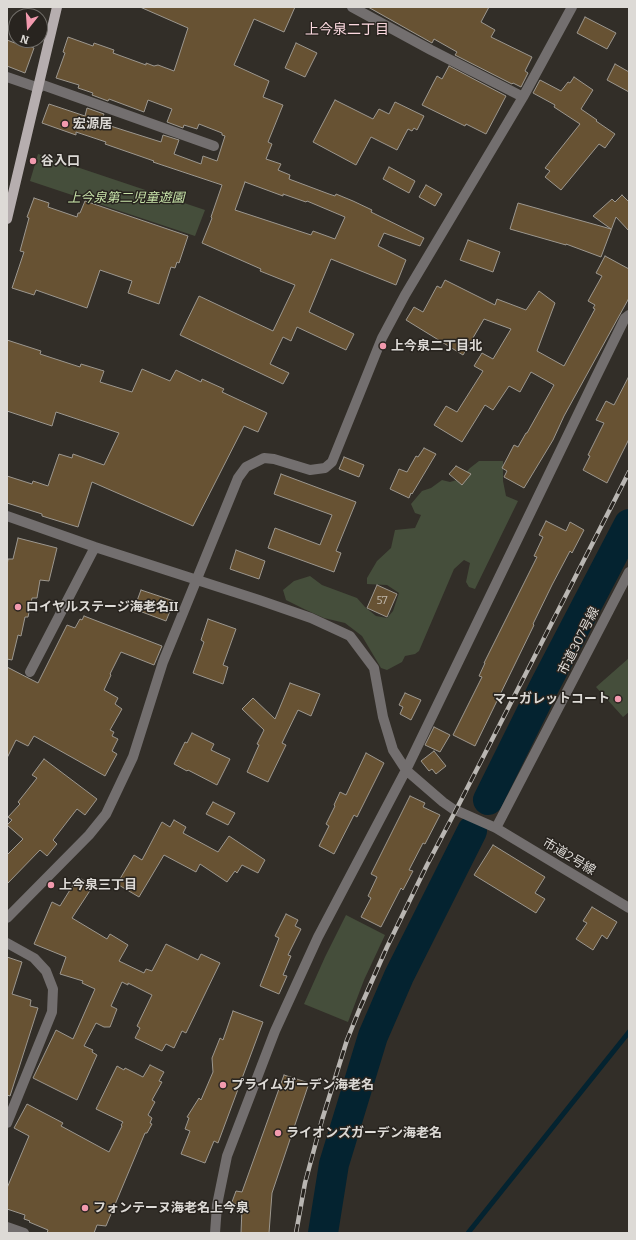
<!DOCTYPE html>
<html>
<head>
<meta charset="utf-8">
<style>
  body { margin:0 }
  #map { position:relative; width:636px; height:1240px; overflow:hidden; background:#322e28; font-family:Bitter,serif }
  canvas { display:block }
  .frame { position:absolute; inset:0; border:8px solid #dddad6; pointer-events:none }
  .north { position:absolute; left:8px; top:8px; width:40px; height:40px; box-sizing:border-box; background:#28241f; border:1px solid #706d68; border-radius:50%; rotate:197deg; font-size:11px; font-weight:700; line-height:16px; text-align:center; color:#dddad6 }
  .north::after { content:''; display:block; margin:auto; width:14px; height:18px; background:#f29aae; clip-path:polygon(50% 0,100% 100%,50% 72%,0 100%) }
</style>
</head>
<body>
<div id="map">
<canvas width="636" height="1240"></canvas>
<div class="frame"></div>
<div class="north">N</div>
</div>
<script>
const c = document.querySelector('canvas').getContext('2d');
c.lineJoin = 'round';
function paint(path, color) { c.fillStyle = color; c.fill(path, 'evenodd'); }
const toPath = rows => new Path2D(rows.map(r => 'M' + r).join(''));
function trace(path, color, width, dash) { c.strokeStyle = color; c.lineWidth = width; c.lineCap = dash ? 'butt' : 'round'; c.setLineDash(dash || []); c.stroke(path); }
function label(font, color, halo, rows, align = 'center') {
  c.font = font + ' Bitter,"Noto Sans JP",serif'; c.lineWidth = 3; c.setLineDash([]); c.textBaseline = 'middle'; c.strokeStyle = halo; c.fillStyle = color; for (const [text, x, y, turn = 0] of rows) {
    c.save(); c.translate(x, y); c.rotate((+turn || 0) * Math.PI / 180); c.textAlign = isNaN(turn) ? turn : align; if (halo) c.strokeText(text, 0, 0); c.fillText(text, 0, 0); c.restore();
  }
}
paint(toPath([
  [38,154,205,210,195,236,30,181],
  [479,461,503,461,503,481,506,496,518,501,475,589,469,587,466,582,470,563,464,560,454,569,419,651,415,654,405,656,402,662,387,670,381,668,362,636,345,623,324,618,304,609,286,600,283,590,294,581,310,576,322,585,357,598,365,607,376,616,387,618,393,611,399,593,387,585,367,584,367,578,377,561,391,548,395,530,415,528,421,515,415,513,411,504,422,491,431,488,442,480,450,482,460,479,470,468],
  [629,658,629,712,623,717,596,687],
  [346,915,385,935,364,980,348,1022,304,1004,325,957]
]), '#454e3b');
trace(toPath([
  [468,1233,629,1032]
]), '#042330', 5);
trace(toPath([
  [488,800,545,685,629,524],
  [323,1233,334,1164,373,1036,399,976,472,831]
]), '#042330', 30);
const building = toPath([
  [140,7,295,7,284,32,254,19,234,65,269,81,263,97,283,105,268,142,272,144,266,159,281,164,278,170,290,175,289,179,329,194,335,196,336,194,353,201,372,210,371,212,424,238,420,246,384,233,378,246,406,260,396,285,331,259,309,312,354,334,346,350,297,327,291,341,283,337,270,364,289,373,283,384,180,335,199,296,273,331,295,285,260,271,261,269,202,243,212,218,211,217,222,185,153,162,154,161,105,144,106,142,76,132,76,135,42,123,49,104,85,116,87,108,104,114,101,123,161,142,163,135,179,140,174,154,201,164,203,156,217,161,225,136,222,135,222,133,199,124,197,129,184,125,183,128,167,122,172,109,148,100,144,112,109,99,108,101,92,95,93,93,78,88,79,85,56,78,65,53,63,52,68,37,93,46,94,43,114,50,113,53,146,65,146,63,154,66,158,65,174,71,188,28,140,7],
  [245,182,283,196,283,194,306,202,307,201,345,217,335,239,313,231,311,235,235,210,245,182],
  [368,7,489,7,481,22,495,30,491,37,532,57,525,71,528,73,521,87,513,83,512,84,455,55,457,52,434,39,432,43,368,7],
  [585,17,616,33,607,49,577,33,585,17],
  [7,40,20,45,21,43,34,48,25,73,7,66,7,40],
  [296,43,317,53,305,77,285,68,296,43],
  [615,64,629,72,629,92,607,80,615,64],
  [449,66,506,96,486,134,466,124,465,126,422,105,437,76,442,79,449,66],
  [574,77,593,90,581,109,597,120,596,121,615,134,605,148,599,144,561,190,545,177,550,171,545,168,580,124,554,107,555,105,533,93,540,80,561,91,568,82,570,83,574,77],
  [335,100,373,119,379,109,389,114,395,102,424,116,417,130,414,128,412,131,408,129,397,150,371,137,356,165,313,142,335,100],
  [389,167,415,181,409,193,383,179,389,167],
  [426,185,442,194,435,206,419,197,426,185],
  [622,195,629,202,629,231,616,217,601,257,566,244,566,245,510,229,518,203,611,229,593,216,612,199,615,202,622,195],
  [34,198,49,203,48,207,77,217,78,213,80,213,85,201,188,236,179,263,177,262,175,268,171,267,159,304,128,293,132,281,100,270,87,308,36,290,34,295,12,288,24,252,20,251,29,218,27,217,34,198],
  [468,240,500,252,493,272,460,260,468,240],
  [605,256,629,269,629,298,564,416,553,440,524,488,504,477,507,471,502,468,514,445,518,447,526,433,527,433,554,385,531,372,520,392,509,386,493,410,485,405,462,442,434,425,446,406,457,412,483,371,474,366,482,353,493,359,511,329,484,319,463,355,406,320,414,307,423,312,437,286,441,288,445,280,495,305,497,299,526,310,539,291,555,303,537,351,564,366,595,309,593,308,595,305,588,301,602,276,596,273,605,256],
  [7,340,41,351,40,354,80,367,81,364,104,371,100,382,132,392,142,369,170,381,176,370,201,382,202,379,224,389,222,392,267,413,258,432,244,426,193,526,92,482,78,527,42,516,42,514,7,503,7,476,32,484,33,481,48,486,59,454,72,458,73,454,104,465,119,433,56,412,52,426,7,411,7,340],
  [629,376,629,439,607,483,583,470,590,456,588,455,604,423,596,420,606,401,614,405,629,376],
  [424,448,436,454,412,494,411,493,409,498,390,489,399,469,407,472,416,456,418,457,424,448],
  [344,457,364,465,359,477,339,469,344,457],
  [456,466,471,474,462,485,449,474,456,466],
  [281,474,356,502,336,551,341,553,334,572,268,548,275,528,320,545,332,515,274,494,281,474],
  [546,521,566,531,570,522,584,530,572,553,570,551,552,585,533,624,534,625,475,746,453,735,482,677,479,676,485,663,484,663,537,557,534,556,543,537,539,535,546,521],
  [18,538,57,548,49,581,40,580,37,598,32,598,28,617,25,617,21,636,18,635,12,660,7,659,7,566,8,559,13,559,18,538],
  [236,550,265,561,259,579,230,569,236,550],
  [377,585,397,594,387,617,367,608,377,585],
  [141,590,174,601,166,621,134,609,141,590],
  [84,616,162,646,154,665,121,652,110,674,111,675,104,690,118,698,115,704,122,709,110,730,114,732,112,736,118,739,112,751,117,754,105,776,34,736,28,746,16,740,7,758,7,667,38,683,67,625,75,628,80,619,82,620,84,616],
  [208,619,236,629,223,665,228,667,223,684,193,673,204,642,201,640,208,619],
  [290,683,320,694,311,716,298,710,282,743,286,745,268,782,247,772,259,745,257,744,264,730,242,709,253,698,275,719,290,683],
  [405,693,421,700,411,720,400,714,403,707,399,705,405,693],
  [434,727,450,735,440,752,425,745,434,727],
  [192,733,214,744,211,750,230,759,217,785,188,770,187,771,174,764,185,742,187,743,192,733],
  [434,751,446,766,436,774,432,769,429,771,421,761,434,751],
  [366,753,384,763,357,817,354,815,334,854,319,846,329,826,326,824,335,806,334,805,340,792,346,795,366,753],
  [44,759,97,799,85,815,77,809,53,840,57,844,47,856,40,850,7,884,7,855,23,839,7,825,12,820,8,817,20,804,18,802,37,778,32,775,44,759],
  [410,796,425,803,423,807,440,815,425,844,423,843,409,870,413,871,403,890,401,888,381,927,361,917,371,898,368,896,377,877,371,874,410,796],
  [213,802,235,813,228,825,206,814,213,802],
  [174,820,186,827,183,833,218,852,229,836,265,860,258,873,242,865,237,873,235,871,227,882,200,864,196,872,164,855,139,897,117,884,134,855,142,860,162,822,170,827,174,820],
  [493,845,545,877,535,893,545,899,536,913,474,875,493,845],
  [78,877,93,886,72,918,107,939,110,934,128,945,119,961,144,973,146,969,152,971,166,944,198,960,201,954,220,963,186,1033,182,1031,174,1048,166,1044,162,1051,135,1038,140,1028,137,1026,152,995,128,983,128,985,122,982,111,1006,117,1009,110,1027,104,1027,96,1023,84,1046,93,1050,92,1052,97,1055,77,1100,33,1078,56,1030,73,1039,95,989,82,983,83,981,60,974,66,957,34,944,52,902,60,906,78,877],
  [592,907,617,922,607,939,602,935,593,950,576,939,587,923,583,921,592,907],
  [286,914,298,920,295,926,301,929,288,955,291,956,283,975,287,976,279,994,260,986,279,938,275,936,286,914],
  [7,957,22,962,12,994,31,1000,30,1006,38,1008,10,1096,7,1095,7,957],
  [233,1011,263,1022,218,1143,214,1141,205,1163,181,1154,190,1131,185,1129,189,1118,187,1117,199,1098,201,1100,213,1072,212,1058,220,1038,223,1040,233,1011],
  [150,1065,164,1072,159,1081,162,1082,152,1100,155,1102,148,1115,152,1118,150,1123,152,1124,147,1133,145,1133,106,1226,97,1225,94,1233,47,1233,48,1230,29,1222,30,1221,24,1219,25,1215,7,1209,7,1188,29,1136,14,1128,27,1104,63,1123,61,1126,109,1152,122,1126,121,1125,123,1122,96,1109,117,1066,124,1070,125,1068,143,1077,150,1065],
  [284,1075,309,1083,272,1193,269,1233,241,1233,242,1208,232,1202,236,1191,242,1192,284,1075]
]);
paint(building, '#675233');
trace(building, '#9c978f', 1);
trace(toPath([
  [352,7,431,50,523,97],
  [7,77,39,88],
  [40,84,214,146],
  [7,516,95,547,259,600,311,618,350,636,374,668,383,717,393,750,406,770,443,802,453,809,496,828,629,908],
  [30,672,95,547],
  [496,828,629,572],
  [7,918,89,835,106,814,133,757,163,662,238,478,246,467,264,458,274,459,310,470,325,468,332,462,382,338,405,295,523,97,572,7],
  [7,943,34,958,46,971,53,989,52,1012,7,1123],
  [7,1227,24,1233],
  [215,1233,217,1205,227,1156,275,1031,318,937,406,770,595,379,625,318,629,315]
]), '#736f6f', 10);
trace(toPath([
  [7,219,57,7]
]), '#b6aeaf', 10);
const rail = toPath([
  [296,1233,305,1183,322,1120,347,1040,360,1008,387,947,427,865,456,810,629,472]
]);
trace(rail, '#b9b6b2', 4.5);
trace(rail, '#28241f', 3, [9]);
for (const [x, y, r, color] of [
  [65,124,4,"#f29aae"],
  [33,161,4,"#f29aae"],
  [383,346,4,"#f29aae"],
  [18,607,4,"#f29aae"],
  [618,699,4,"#f29aae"],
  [51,885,4,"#f29aae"],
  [223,1085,4,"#f29aae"],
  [278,1133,4,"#f29aae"],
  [85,1208,4,"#f29aae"]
]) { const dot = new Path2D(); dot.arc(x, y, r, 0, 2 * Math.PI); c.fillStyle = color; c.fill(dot); trace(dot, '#28241f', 1.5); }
label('11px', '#c0b8ad', null, [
  ["57",382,601]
]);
label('bold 13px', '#dddad6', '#28241f', [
  ["宏源居",73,124],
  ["谷入口",41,161],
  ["上今泉二丁目北",391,346],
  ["ロイヤルステージ海老名II",26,607],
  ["マーガレットコート",610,699,"right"],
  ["上今泉三丁目",59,885],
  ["プライムガーデン海老名",231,1085],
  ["ライオンズガーデン海老名",286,1133],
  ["フォンテーヌ海老名上今泉",93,1208]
], 'left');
label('italic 13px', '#c6e2a8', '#28241f', [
  ["上今泉第二児童遊園",126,198]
]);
label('13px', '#dddad6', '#28241f', [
  ["市道307号線",579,641,-63],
  ["市道2号線",569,857,31]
]);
label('14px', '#fbd8df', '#28241f', [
  ["上今泉二丁目",347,30]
]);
</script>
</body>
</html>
